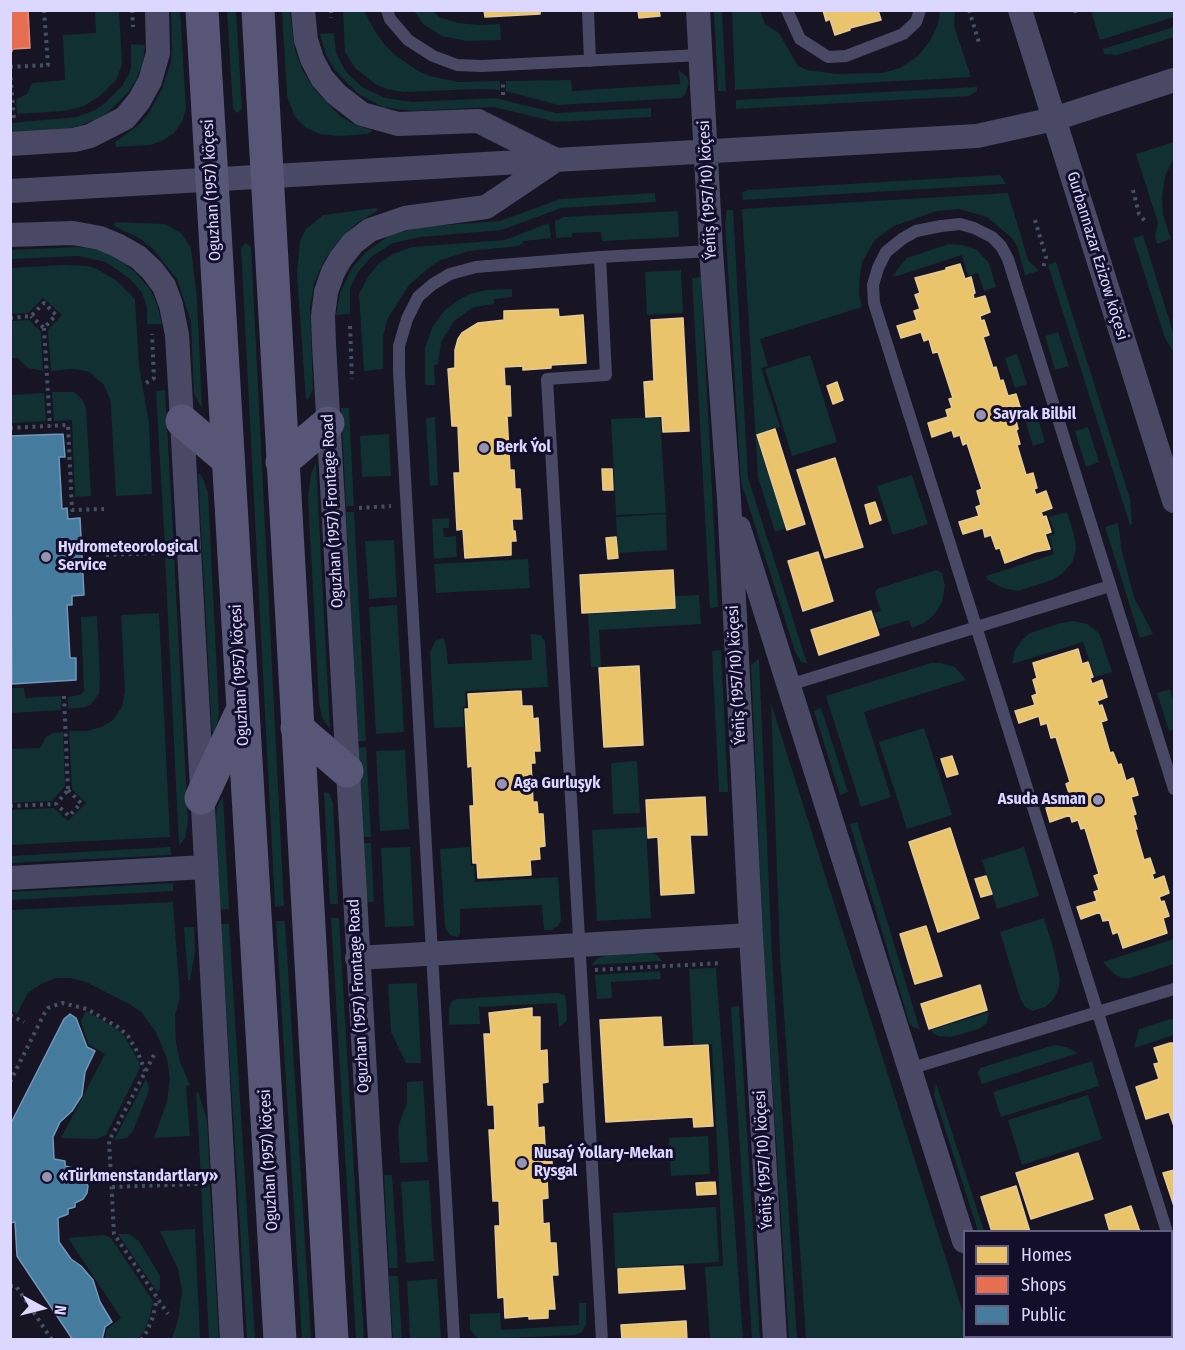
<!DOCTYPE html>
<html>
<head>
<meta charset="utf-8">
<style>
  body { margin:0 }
  #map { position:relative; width:1185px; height:1350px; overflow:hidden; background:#171424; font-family:"Fira Sans Condensed",sans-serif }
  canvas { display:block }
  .frame { position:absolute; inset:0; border:12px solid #dbd7ff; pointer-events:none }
  .legend { position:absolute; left:963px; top:1230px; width:210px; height:108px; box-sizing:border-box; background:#130e2a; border:2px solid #635e7f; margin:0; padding:8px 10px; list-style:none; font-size:18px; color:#dbd7ff }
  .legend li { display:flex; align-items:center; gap:12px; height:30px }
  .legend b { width:30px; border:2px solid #635e7f }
  .north { position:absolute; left:12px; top:1278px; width:60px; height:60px; -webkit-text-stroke:4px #130e2a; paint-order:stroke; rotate:97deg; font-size:16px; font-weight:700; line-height:24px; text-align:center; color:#dbd7ff }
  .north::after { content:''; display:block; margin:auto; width:21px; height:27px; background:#dbd7ff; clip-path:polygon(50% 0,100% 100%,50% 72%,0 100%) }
</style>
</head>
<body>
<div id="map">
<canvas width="1185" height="1350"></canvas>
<div class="frame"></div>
<ul class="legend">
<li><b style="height:16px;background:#e9c46a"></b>Homes</li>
<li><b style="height:16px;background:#e76f51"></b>Shops</li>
<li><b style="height:16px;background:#457b9d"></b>Public</li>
</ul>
<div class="north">N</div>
</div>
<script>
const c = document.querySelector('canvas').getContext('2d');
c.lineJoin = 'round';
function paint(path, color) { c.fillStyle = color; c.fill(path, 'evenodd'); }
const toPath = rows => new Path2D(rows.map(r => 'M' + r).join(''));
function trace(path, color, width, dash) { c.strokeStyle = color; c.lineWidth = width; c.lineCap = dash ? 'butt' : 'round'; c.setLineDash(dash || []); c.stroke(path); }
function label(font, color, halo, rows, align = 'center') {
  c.font = font + ' "Fira Sans Condensed",sans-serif'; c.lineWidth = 6; c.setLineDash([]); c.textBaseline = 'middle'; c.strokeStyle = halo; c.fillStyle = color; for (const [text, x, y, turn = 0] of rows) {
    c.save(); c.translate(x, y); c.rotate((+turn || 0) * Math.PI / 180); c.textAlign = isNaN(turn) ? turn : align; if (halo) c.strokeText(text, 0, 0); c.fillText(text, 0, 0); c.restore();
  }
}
paint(toPath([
  [95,11,119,11,122,65,116,80,100,96,84,106,64,111,17,114,16,99,27,94,32,83,65,80,63,35,96,33],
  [171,11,180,11,186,108,183,120,174,133,162,141,150,145,116,147,115,142,140,124,148,114,162,89,171,62,172,49],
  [227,11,236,11,242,109,237,113,233,109],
  [282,11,290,11,295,50,303,71,314,89,340,116,356,125,372,130,371,132,368,134,339,136,320,134,306,128,295,117,287,96],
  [343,11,364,11,376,33,385,45,395,55,418,71,430,76,458,82,500,81,500,90,480,89,403,92,387,89,375,84,355,68,345,52],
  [414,11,433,11,439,17,458,23,479,25,500,24,501,40,467,41,442,36,423,24],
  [714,11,722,11,726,91,718,91],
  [732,11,760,11,765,24,779,33,798,66,807,70,837,74,882,73,900,68,918,56,930,41,938,24,940,11,955,11,954,26,971,77,735,90],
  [1091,11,1174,11,1174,17,1100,40],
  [1174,27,1174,37,1117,55,1104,54,1103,49],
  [334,33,336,53,347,73,362,87,385,98,413,102,495,98,556,113,651,108,651,117,556,122,494,107,413,111,383,107,357,93,335,70,326,55,320,34],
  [131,44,145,45,143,62,137,78,129,91,110,111,99,118,79,126,65,129,11,133,11,123,77,117,95,110,104,104,122,86,129,74,131,68],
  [679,70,687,77,689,83,685,95,681,98,558,105,506,91,506,81,571,80,572,91,680,84],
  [977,87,977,91,969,96,736,109,736,100],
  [1174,142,1174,158,1165,176,1162,197,1163,215,1171,239,1157,244,1155,236,1158,223,1136,154],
  [1000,175,1006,184,743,200,742,192,748,190],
  [655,193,656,202,561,208,502,230,420,237,393,243,371,257,358,272,350,288,350,314,336,315,340,293,352,268,366,252,390,235,419,227,500,221,560,199],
  [1008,193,1028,260,1039,271,1025,275,1017,246,1012,238,987,217,959,209,937,211,894,226,875,240,862,262,860,275,859,294,862,307,760,339,768,366,761,368,780,427,756,435,786,528,775,532,758,477,742,209],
  [377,208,377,211,356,224,335,245,325,259,314,283,310,307,313,389,308,399,306,400,297,274,300,241,306,229,323,215],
  [727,210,733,210,748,478,807,663,801,662,796,654,741,482,725,222],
  [678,211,679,237,602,241,601,232,572,233,572,237,556,238,555,221,564,217],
  [117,222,165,224,181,233,191,248,197,299,202,409,194,394,191,321,177,279,153,249,139,238,115,227,114,224],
  [549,223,551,238,524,241,519,246,469,251,441,260,430,267,409,285,388,318,383,336,383,369,364,371,359,294,368,277,378,264,393,254,412,247,505,240],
  [1143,235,1174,336,1174,353,1165,338,1133,238],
  [246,243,251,247,284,906,275,907,241,248],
  [949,244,962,245,977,250,989,263,996,287,984,291,978,273,968,276,962,255,894,277,897,270,907,258],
  [78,247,100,250,118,258,136,273,150,289,157,304,162,324,147,324,147,307,142,293,130,279,106,262,78,256,11,259,11,250],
  [1056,262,1130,499,1132,524,1130,525,1048,265],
  [64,265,88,266,97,269,117,281,135,299,139,366,149,423,152,494,116,496,111,408,110,399,104,385,93,375,87,371,72,369,51,371,48,330,62,315,43,298,28,313,11,314,11,268],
  [681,270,683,313,647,315,645,272],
  [701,277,718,607,710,608,692,278],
  [512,289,512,297,494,299,494,304,474,307,454,321,441,342,438,364,434,365,435,385,425,385,425,348,432,328,444,311,460,299,470,294,486,290],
  [29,320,41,332,43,371,28,368,18,358,11,358,11,321],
  [1058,332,1069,366,1055,370,1045,336],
  [1017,354,1027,384,1015,388,1005,358],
  [810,355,837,442,792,456,765,369],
  [165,390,174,549,165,549,156,391],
  [52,392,74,392,81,398,86,407,91,496,75,497,72,420,54,421],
  [44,393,46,421,11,423,11,395],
  [341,408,349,408,354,506,346,506],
  [1036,412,1045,442,1033,446,1024,416],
  [435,417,438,485,430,486,426,418],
  [660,417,666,513,616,515,611,419],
  [1088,427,1099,462,1086,467,1075,431],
  [389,434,391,476,362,477,360,436],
  [316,462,330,729,322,718,319,703,308,497,311,474],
  [198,473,202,476,208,493,219,714,216,728,212,734],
  [912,475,928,524,893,535,877,486],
  [346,512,354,512,366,741,358,741],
  [1067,512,1074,535,1076,549,1073,561,1063,573,1052,580,1018,591,1003,588,988,580,986,576,1054,554,1049,536,1055,534,1049,517],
  [666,514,667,550,618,553,616,517],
  [449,518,449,528,443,528,444,537,456,536,457,557,434,559,432,519],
  [1118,523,1122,552,1134,597,1153,634,1140,638,1105,527],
  [394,540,397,597,369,599,365,541],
  [174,555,188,821,185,838,179,846,165,556],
  [528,559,530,588,436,593,434,564],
  [936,570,942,573,945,586,942,602,934,615,924,623,912,628,909,620,879,629,874,613,881,611,875,593,877,589],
  [699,595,701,624,599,630,601,667,591,667,588,614,675,609,675,596],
  [397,605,404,732,376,734,369,607],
  [159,613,170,837,11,845,11,810,54,808,68,821,86,803,72,789,69,731,87,731,101,727,113,720,122,707,125,691,121,615],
  [97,616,100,678,99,694,91,704,85,707,68,709,68,697,80,695,84,691,81,617],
  [1073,621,1087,624,1099,633,1112,672,1095,677,1083,642,1012,664,1015,650,1022,640,1030,633,1061,623],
  [531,634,540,635,545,641,548,687,465,691,466,706,463,707,464,727,434,728,430,653,435,641,442,638,445,640,448,664,532,660],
  [721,650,728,792,719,792,712,651],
  [759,659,772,957,797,1339,789,1339,764,958,751,665],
  [931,663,941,663,955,667,966,680,864,712,891,797,861,807,826,696],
  [11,688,24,688,25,698,61,696,61,710,11,713],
  [1170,689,1174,702,1174,729,1169,731,1157,693],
  [771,703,964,1316,964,1336,971,1337,972,1339,806,1339,780,954],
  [821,708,848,792,840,795,814,711],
  [924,728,952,815,907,829,879,742],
  [63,732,65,786,52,801,11,803,11,749,40,748,46,737,53,733],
  [366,747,371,837,363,837,358,748],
  [405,750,409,829,380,831,376,751],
  [637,761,640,813,613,814,611,763],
  [324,792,329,793,333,803,338,904,330,904],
  [223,796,229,909,220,910,216,819,217,807],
  [857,822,920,1030,912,1026,909,1022,850,824],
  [646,827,651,918,597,921,592,830],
  [363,843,371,843,374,902,366,902],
  [170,847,171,855,11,863,11,856],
  [410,847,414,926,385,927,381,848],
  [470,847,471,866,474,866,475,882,558,877,561,920,558,926,551,930,544,930,542,905,460,909,460,934,457,937,450,935,445,927,440,849],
  [1024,847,1039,896,997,909,982,860],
  [173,883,173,891,11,900,11,892],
  [173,902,180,998,175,1015,176,1043,180,1062,190,1085,186,1086,190,1136,154,1138,167,1101,170,1079,167,1059,156,1032,142,1013,131,1005,86,982,70,978,56,978,41,984,28,993,17,1014,11,1010,11,910],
  [331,918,339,918,364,1339,356,1339],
  [1044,918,1054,951,1060,980,1058,991,1052,1001,1045,1007,1032,1011,1025,1007,1020,998,1000,932],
  [276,921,285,921,311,1339,302,1339],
  [221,924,229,924,255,1339,247,1339],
  [194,927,195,952,190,980,188,980,184,927],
  [1174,939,1174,964,1130,978,1122,978,1114,974,1103,962],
  [651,953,657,955,662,961,591,965,598,958,606,955],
  [716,968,743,1339,710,1339,705,1267,723,1266,712,1044,693,1044,689,969],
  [660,971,661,979,611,982,612,998,597,999,595,975],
  [417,983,421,1063,406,1063,391,1032,388,984],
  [557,993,565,995,566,1000,567,1020,561,1026,559,1027,557,1003,479,1007,480,1024,449,1025,449,1008,451,1002,456,999],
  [739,1006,760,1339,752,1339,731,1007],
  [86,1011,117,1029,125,1037,139,1062,140,1068,106,1135,96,1139,61,1138,105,1054,88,1044,81,1021],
  [989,1012,987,1023,979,1029,951,1037,938,1036,932,1032,931,1030],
  [1174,1018,1174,1035,1134,1048,1139,1029],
  [1054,1045,1067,1047,1078,1053,982,1084,978,1073,980,1068],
  [1092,1061,1099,1086,1001,1117,993,1092],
  [146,1079,149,1087,148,1093,133,1131,127,1138,114,1140],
  [423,1081,428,1162,400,1163,398,1127,407,1103,407,1082],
  [936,1083,984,1231,978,1231,934,1095],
  [198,1092,207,1119,210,1177,201,1178,196,1093],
  [1088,1095,1102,1139,1022,1165,1008,1120],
  [708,1136,710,1174,671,1176,669,1138],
  [384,1175,392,1175,398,1268,389,1268],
  [429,1180,434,1261,406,1263,401,1182],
  [210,1184,219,1339,209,1339,201,1185],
  [716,1207,719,1262,615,1268,613,1213],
  [195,1229,200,1339,172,1339,178,1320,182,1291,178,1269,160,1231],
  [118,1234,129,1234,139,1241,160,1276,160,1289,157,1292],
  [104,1235,111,1238,153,1301,150,1316,144,1332,137,1339,104,1339,107,1329,121,1318,68,1238],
  [389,1276,398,1276,402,1339,393,1339],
  [437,1279,441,1339,410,1339,407,1281],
  [579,1303,586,1303,586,1324,582,1332,575,1335,481,1339,475,1336,470,1329,470,1314,500,1313,501,1330,579,1325]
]), '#113031');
const homes = toPath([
  [484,10,540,10,540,14,485,17,484,10],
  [638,10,659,10,660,16,639,18,638,10],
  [823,10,878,10,881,20,850,28,850,30,835,35,830,19,826,21,823,10],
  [960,264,965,279,971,277,975,293,973,294,974,299,985,296,990,312,980,316,981,321,984,320,989,335,983,337,993,368,996,367,1000,381,1003,380,1008,396,1016,394,1021,410,1014,412,1018,429,1016,430,1020,444,1017,445,1026,475,1033,473,1037,488,1034,489,1036,495,1046,491,1052,508,1041,512,1043,517,1046,516,1051,532,1045,534,1050,549,1035,552,1005,563,1000,548,996,549,991,535,985,537,983,528,963,534,959,522,979,516,976,507,981,505,977,491,982,489,967,443,963,445,960,435,954,437,952,430,932,437,928,423,948,417,946,410,952,408,949,399,953,398,938,352,933,353,929,339,924,341,921,332,901,338,897,326,917,320,914,311,920,309,915,295,920,293,915,278,946,270,946,268,960,264],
  [558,309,559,317,583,315,586,363,551,365,551,368,523,370,523,366,504,367,505,386,510,386,511,416,507,416,510,470,514,470,515,489,520,489,522,519,512,519,513,531,515,531,516,541,511,541,511,555,465,558,463,529,457,530,454,473,460,473,458,426,452,426,448,369,455,368,455,350,458,339,462,333,478,323,504,320,504,311,558,309],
  [683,318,689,431,663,432,662,416,646,417,644,382,654,381,651,320,683,318],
  [837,382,843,400,833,404,827,386,837,382],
  [775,429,805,524,787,530,757,435,775,429],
  [835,458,863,547,825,558,797,470,835,458],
  [602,469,612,469,613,490,603,490,602,469],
  [875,502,881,520,870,524,865,505,875,502],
  [616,537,618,558,608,559,606,538,616,537],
  [818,552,833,601,803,611,788,561,818,552],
  [673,570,675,608,582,613,580,575,673,570],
  [871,611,879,635,819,655,811,630,871,611],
  [1078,649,1082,664,1088,662,1093,677,1090,678,1092,684,1102,680,1107,697,1097,701,1099,706,1102,705,1107,720,1101,722,1110,753,1113,752,1118,765,1121,764,1126,781,1133,778,1138,795,1131,797,1136,814,1133,815,1137,829,1135,829,1144,860,1150,858,1155,873,1152,874,1154,880,1164,876,1169,893,1159,897,1161,902,1164,901,1169,916,1163,918,1167,933,1123,948,1118,932,1113,934,1109,920,1103,921,1100,912,1081,919,1077,907,1097,901,1094,892,1099,890,1094,876,1099,874,1085,828,1081,829,1078,820,1072,822,1070,815,1050,822,1046,808,1066,802,1063,795,1069,793,1066,784,1070,782,1056,737,1051,738,1047,723,1041,725,1039,716,1019,723,1015,711,1035,705,1032,696,1037,694,1033,680,1037,678,1033,663,1078,649],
  [639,666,643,745,604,747,599,668,639,666],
  [521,691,522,706,532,706,533,719,538,718,540,751,534,751,535,763,531,763,533,802,537,802,538,814,543,814,545,846,539,847,540,859,530,860,531,875,478,878,477,863,473,863,470,806,474,806,472,766,468,767,465,709,469,709,468,694,521,691],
  [952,756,958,774,947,777,941,759,952,756],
  [705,797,707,835,690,835,694,893,661,895,658,837,648,838,646,800,705,797],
  [950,828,979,918,938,932,909,842,950,828],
  [986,876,992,894,981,897,975,879,986,876],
  [926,926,942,976,915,984,900,934,926,926],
  [980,985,987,1010,929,1029,921,1004,980,985],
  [532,1008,532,1017,540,1017,540,1051,547,1050,548,1082,542,1083,543,1102,537,1103,538,1128,544,1127,545,1147,551,1147,553,1178,547,1179,548,1198,542,1199,543,1224,549,1223,550,1243,556,1243,558,1275,552,1275,555,1309,548,1309,548,1318,529,1319,529,1316,505,1318,504,1297,498,1298,495,1226,500,1226,499,1201,493,1201,489,1130,495,1130,494,1105,488,1105,484,1034,491,1034,489,1013,532,1008],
  [661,1017,663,1047,708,1045,713,1126,694,1127,693,1117,606,1122,600,1020,661,1017],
  [1170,1043,1174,1043,1174,1126,1169,1112,1146,1119,1136,1087,1159,1079,1154,1064,1159,1063,1154,1048,1170,1043],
  [1078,1153,1093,1199,1031,1219,1016,1173,1078,1153],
  [1174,1170,1174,1206,1163,1173,1174,1170],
  [715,1182,716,1194,697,1195,696,1183,715,1182],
  [1016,1186,1030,1232,992,1232,981,1197,1016,1186],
  [1131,1206,1140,1232,1110,1232,1105,1215,1131,1206],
  [683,1266,685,1289,619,1293,618,1269,683,1266],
  [686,1321,687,1340,622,1340,621,1325,686,1321]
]);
paint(homes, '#e9c46a');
trace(homes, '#e5ca97', 1.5);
const shops = toPath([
  [10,10,28,10,30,48,13,49,10,55,10,10]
]);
paint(shops, '#e76f51');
trace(shops, '#e38e85', 1.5);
const public = toPath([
  [63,434,65,457,59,457,62,509,67,508,68,519,80,518,84,595,72,596,72,605,67,605,70,658,76,658,76,680,12,684,10,436,63,434],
  [70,1014,76,1018,87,1047,95,1051,85,1072,82,1095,72,1111,60,1122,53,1137,54,1159,65,1161,65,1166,73,1168,73,1172,82,1175,88,1186,87,1193,83,1199,75,1203,75,1207,68,1209,68,1214,58,1218,59,1242,71,1259,81,1266,93,1280,100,1302,112,1322,105,1327,102,1340,73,1340,17,1256,15,1222,10,1223,10,1125,64,1019,70,1014]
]);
paint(public, '#457b9d');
trace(public, '#7297ba', 1.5);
trace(toPath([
  [132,10,133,27],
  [331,10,331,18],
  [969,10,980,46],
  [1075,10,1076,13],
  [10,67,48,65,44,10],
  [10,70,14,119],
  [503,95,503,81],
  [1133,190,1139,214,1145,221],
  [1035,220,1046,257,1043,268],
  [10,318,31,316,44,303,56,315,44,328,31,316],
  [350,326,352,379],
  [44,328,50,426],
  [146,383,154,378,152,334],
  [10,428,68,425,72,510,104,509],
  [359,508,391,506],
  [106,555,160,553],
  [64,696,68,790],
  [68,790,81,803,69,816,56,804,68,790],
  [10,806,56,804],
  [595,970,722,963],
  [10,1015,24,1022],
  [154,1055,109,1141,114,1234,168,1314],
  [10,1082,44,1014,48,1008,62,1003,87,1009,118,1027,128,1036,138,1053,145,1071],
  [112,1187,198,1184],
  [10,1286,16,1286,52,1340],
  [141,1340,146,1333,153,1317,157,1298]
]), '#435263', 4, [3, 4.5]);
trace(toPath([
  [387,10,390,19,408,40,433,56,457,65,482,66,700,55],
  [588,10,590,61],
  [787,10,800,39,828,57,846,56,903,34,916,22,920,10],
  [600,257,606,375,547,379,602,1340],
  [789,685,1110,586],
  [909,1069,1174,989],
  [1167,1232,874,303,873,285,878,268,886,252,902,239,916,231,941,226,960,224,974,228,992,237,1001,246,1008,259,1174,789],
  [1172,1244,1174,1254],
  [1172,1295,1174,1294],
  [454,1340,399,372,399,346,407,319,418,297,433,284,450,274,476,267,600,257,711,251],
  [1027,1340,1037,1336]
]), '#4a4965', 12);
trace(toPath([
  [303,10,306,40,312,59,322,78,336,94,362,114,398,124,478,121,556,160,486,207,405,218,370,230,353,243,341,258,333,272,326,292,323,316,324,344,380,1340],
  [698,10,711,251,729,499,751,935,775,1340],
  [1020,10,1174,501],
  [10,144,74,140,90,136,125,118,139,101,150,81,158,53,157,10],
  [10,191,977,136,1054,119,1174,80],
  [10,235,73,233,100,238,117,245,138,257,152,270,164,286,171,305,177,335,182,421,232,1340],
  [739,528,964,1241],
  [10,878,205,867],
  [357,958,751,935],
  [995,1336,996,1340]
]), '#4a4965', 24);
trace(toPath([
  [202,10,280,1340],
  [258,10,332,1340],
  [182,421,228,460],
  [282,462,328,423],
  [297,728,347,771],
  [201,798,240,715]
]), '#585677', 33);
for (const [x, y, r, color] of [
  [981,415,6,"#9693b2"],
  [484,448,6,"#9693b2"],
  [46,557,6,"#9693b2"],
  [502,784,6,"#9693b2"],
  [1098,800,6,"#9693b2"],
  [522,1163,6,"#9693b2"],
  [47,1177,6,"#9693b2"]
]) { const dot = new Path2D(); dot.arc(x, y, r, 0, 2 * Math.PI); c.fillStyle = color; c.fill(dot); trace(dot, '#130e2a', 2); }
label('16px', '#dbd7ff', '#130e2a', [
  ["Oguzhan (1957) köçesi",212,190,-93],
  ["Ýeňiş (1957/10) köçesi",708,190,-93],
  ["Gurbannazar Ezizow köçesi",1097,256,73],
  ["Oguzhan (1957) Frontage Road",333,511,-93],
  ["Oguzhan (1957) köçesi",240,675,-93],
  ["Ýeňiş (1957/10) köçesi",737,675,-93],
  ["Oguzhan (1957) Frontage Road",359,996,-93],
  ["Oguzhan (1957) köçesi",269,1160,-93],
  ["Ýeňiş (1957/10) köçesi",764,1160,-93]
]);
label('bold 16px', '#dbd7ff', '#130e2a', [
  ["Sayrak Bilbil",993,415],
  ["Berk Ýol",496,448],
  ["Hydrometeorological",58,548],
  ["Service",58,566],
  ["Aga Gurluşyk",514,784],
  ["Asuda Asman",1086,800,"right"],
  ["Nusaý Ýollary-Mekan",534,1154],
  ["Rysgal",534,1172],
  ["«Türkmenstandartlary»",59,1177]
], 'left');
</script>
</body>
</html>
